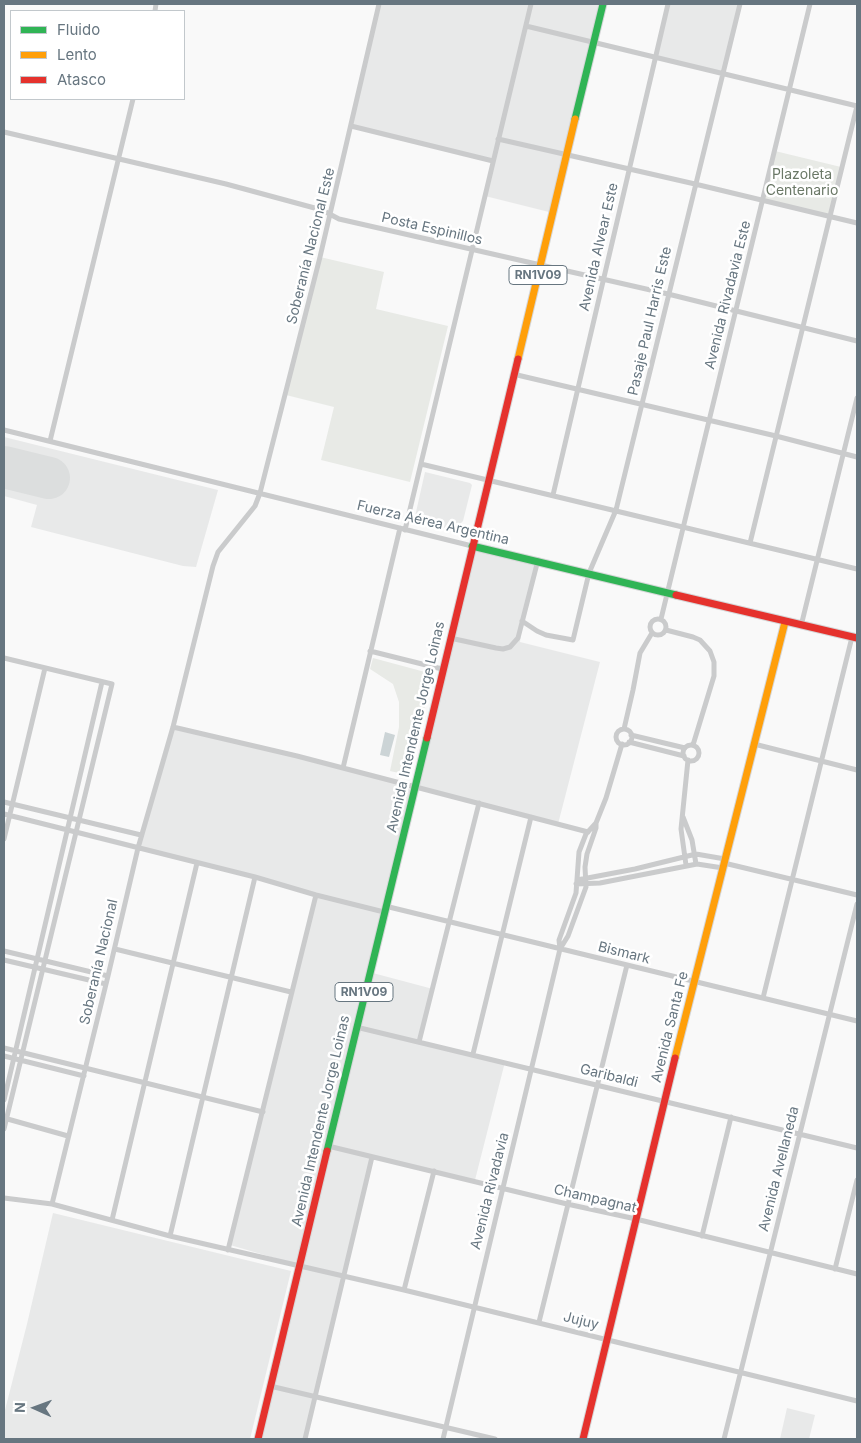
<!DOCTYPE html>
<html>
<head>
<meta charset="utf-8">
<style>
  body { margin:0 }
  #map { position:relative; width:861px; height:1443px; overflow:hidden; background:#f9f9f9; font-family:Inter,sans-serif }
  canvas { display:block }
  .frame { position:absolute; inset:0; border:5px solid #677680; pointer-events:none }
  .legend { position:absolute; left:10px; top:10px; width:175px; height:90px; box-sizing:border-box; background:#fff; border:1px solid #c2c8cc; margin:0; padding:6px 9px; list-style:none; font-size:15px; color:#677680 }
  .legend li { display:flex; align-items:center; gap:10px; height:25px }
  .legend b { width:25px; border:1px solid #c2c8cc }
  .north { position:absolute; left:10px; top:1383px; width:50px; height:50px; -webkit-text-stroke:4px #fff; paint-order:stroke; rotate:272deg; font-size:14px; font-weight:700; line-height:20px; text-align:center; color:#677680 }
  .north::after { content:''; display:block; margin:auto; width:18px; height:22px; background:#677680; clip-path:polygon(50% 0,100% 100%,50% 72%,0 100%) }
</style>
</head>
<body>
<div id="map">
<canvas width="861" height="1443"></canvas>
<div class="frame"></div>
<ul class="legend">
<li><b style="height:6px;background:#30b455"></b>Fluido</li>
<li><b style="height:6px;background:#ff9f0a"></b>Lento</li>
<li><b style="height:6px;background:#e5322d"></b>Atasco</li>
</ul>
<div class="north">N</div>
</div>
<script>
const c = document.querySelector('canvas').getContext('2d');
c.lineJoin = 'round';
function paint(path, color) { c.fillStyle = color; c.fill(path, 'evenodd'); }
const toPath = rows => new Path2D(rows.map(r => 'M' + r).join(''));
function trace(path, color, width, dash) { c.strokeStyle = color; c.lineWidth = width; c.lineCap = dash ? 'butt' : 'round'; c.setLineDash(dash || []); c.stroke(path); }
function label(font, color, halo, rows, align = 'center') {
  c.font = font + ' Inter,sans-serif'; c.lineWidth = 5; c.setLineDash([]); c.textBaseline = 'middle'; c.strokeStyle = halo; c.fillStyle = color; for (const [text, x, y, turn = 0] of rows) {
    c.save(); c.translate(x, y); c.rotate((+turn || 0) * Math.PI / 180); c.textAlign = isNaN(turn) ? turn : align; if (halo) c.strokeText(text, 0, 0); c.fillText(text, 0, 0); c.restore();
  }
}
paint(toPath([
  [379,4,603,4,553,213,485,196,493,161,351,126],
  [668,4,740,4,723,73,655,57],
  [4,437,218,490,196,567,183,566,31,527,37,505,4,496],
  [425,472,470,483,472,485,463,521,454,530,414,521],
  [472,546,538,560,522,621,520,642,600,662,558,824,416,787,369,972,433,989,419,1042,505,1062,475,1180,373,1157,305,1439,258,1439,299,1265,230,1245,315,895,138,848,173,727,415,787],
  [53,1213,291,1271,250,1439,4,1438,4,1414,27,1324],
  [787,1408,815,1415,809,1439,780,1439]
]), '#e8e9e9');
paint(toPath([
  [775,151,841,167,830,216,763,200],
  [320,257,384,272,376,309,448,326,410,482,321,460,334,407,286,395],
  [373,658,425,672,430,685,408,775,390,771,399,727,399,702,393,684,370,669]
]), '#e8eae6');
paint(toPath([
  [385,732,395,735,389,757,380,755]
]), '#ccd4d6');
trace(toPath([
  [4,467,49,478]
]), '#dcdede', 42);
const fast = toPath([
  [575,119,603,4],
  [472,546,676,595],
  [327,1151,427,738]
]);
const slow = toPath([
  [518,359,575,119],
  [675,1058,785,622]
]);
const jam = toPath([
  [676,595,857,638],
  [427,738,518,359],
  [258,1439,327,1151],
  [583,1439,675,1058]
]);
trace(fast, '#d5d6d7', 9);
trace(slow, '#d5d6d7', 9);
trace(jam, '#d5d6d7', 9);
trace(toPath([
  [155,11,156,4],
  [526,26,857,106],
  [351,126,493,161],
  [4,132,226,184,322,210,339,219,668,294,857,341],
  [498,139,695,184,857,223],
  [513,374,776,436,857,457],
  [4,430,472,546],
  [50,441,133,99],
  [421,464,857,569],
  [553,495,668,4],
  [405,530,531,4],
  [750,543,857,106],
  '650 627a8 8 0 1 1 16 0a8 8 0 1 1-16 0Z',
  [661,619,810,4],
  [522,621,537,631,546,635,573,640,589,573,616,510,740,4],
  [801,626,857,398],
  [666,630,693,637,700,640,710,651,714,662,714,676,693,745],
  [450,638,496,648,503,649,510,647,518,638,538,560],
  [370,651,442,669],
  [4,658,112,684,4,1129],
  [173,727,297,756,588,832],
  [624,729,633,690,640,653,652,633],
  '616 737a8 8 0 1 1 16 0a8 8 0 1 1-16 0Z',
  [631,735,685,748],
  [629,742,684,756],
  [754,744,857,770],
  '683 753a8 8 0 1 1 16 0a8 8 0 1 1-16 0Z',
  [343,768,400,528],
  [4,802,141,835],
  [4,814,255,877,316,895,384,912],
  [683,817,692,840,696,864],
  [4,839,45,668],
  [724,863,857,895],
  [686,865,681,829,688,760],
  [577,880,635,869,696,854,725,859],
  [576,884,600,883,697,864,723,868],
  [385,906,857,1021],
  [115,949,291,992],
  [560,949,559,940,576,893,579,852,586,834,596,823],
  [4,951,108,976],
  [4,960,106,984],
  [763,998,852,637],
  [356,1027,857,1148],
  [419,1042,479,803],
  [4,1048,263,1112],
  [473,1054,531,817],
  [4,1056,84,1076],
  [4,1100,102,682],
  [4,1118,68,1136],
  [328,1146,567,1204,636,1219,857,1274],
  [4,1198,52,1204,170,1236,404,1290,857,1401],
  [52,1204,108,976,138,848,173,727,213,566,218,552,255,506,260,493,320,257,379,4],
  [112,1220,197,863],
  [170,1236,255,877],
  [702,1236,731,1117],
  [228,1250,316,895],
  [835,1269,857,1180],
  [404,1290,434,1171],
  [539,1322,627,965],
  [270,1386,495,1439],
  [305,1439,372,1157],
  [443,1439,560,949,568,936,586,887,585,867,587,854,596,828,596,823,606,798,622,744],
  [724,1439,857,904]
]), '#cacbcc', 5);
trace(fast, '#30b455', 7);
trace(slow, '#ff9f0a', 7);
trace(jam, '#e5322d', 7);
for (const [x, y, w] of [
  [538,275,58],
  [364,992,58]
]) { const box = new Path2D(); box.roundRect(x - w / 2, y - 9.5, w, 19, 4); c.fillStyle = '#fff'; c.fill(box); trace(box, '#677680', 1); }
label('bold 12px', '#677680', null, [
  ["RN1V09",538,275],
  ["RN1V09",364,992]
]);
label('14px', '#6a7866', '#fff', [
  ["Plazoleta",802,175],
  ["Centenario",802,191]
]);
label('14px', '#677680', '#fff', [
  ["Posta Espinillos",432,229,13],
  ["Soberanía Nacional Este",311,246,-76],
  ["Avenida Alvear Este",599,247,-77],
  ["Avenida Rivadavia Este",728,295,-76],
  ["Pasaje Paul Harris Este",650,321,-77],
  ["Fuerza Aérea Argentina",433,523,13],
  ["Avenida Intendente Jorge Loinas",416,727,-77],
  ["Bismark",624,953,14],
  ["Soberanía Nacional",99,962,-77],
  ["Avenida Santa Fe",670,1027,-76],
  ["Garibaldi",609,1076,14],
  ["Avenida Intendente Jorge Loinas",321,1121,-77],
  ["Avenida Avellaneda",779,1169,-76],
  ["Avenida Rivadavia",490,1191,-76],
  ["Champagnat",595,1199,13],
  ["Jujuy",581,1321,14]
]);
</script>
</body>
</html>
